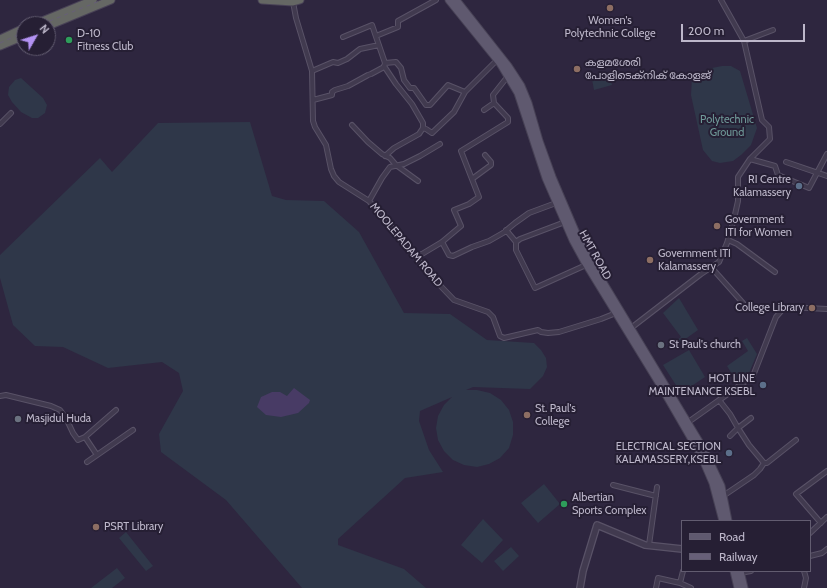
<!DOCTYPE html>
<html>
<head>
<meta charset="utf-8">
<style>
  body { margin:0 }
  #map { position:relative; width:827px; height:588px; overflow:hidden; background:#2e263f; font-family:Cabin,sans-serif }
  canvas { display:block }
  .legend { position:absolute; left:681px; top:520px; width:130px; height:52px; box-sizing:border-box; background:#261f34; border:1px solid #625c70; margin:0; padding:5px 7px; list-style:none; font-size:12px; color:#bdb7ca }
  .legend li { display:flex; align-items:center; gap:8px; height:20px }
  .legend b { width:20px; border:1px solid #625c70 }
  .north { position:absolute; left:16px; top:16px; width:40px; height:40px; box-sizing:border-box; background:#261f34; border:1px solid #625c70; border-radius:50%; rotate:51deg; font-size:11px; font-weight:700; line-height:16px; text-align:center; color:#bdb7ca }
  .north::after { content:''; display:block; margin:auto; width:14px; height:18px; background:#b392f3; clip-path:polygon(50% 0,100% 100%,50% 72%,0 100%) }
  .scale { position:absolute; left:681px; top:24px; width:124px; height:18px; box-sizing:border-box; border:2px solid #bdb7ca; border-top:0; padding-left:5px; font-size:12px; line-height:14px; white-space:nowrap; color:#bdb7ca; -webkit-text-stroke:3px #261f34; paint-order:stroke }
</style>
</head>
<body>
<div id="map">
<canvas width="827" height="588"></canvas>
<ul class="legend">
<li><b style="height:5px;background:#5f596f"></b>Road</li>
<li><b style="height:5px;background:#675f78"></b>Railway</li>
</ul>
<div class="north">N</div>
<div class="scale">200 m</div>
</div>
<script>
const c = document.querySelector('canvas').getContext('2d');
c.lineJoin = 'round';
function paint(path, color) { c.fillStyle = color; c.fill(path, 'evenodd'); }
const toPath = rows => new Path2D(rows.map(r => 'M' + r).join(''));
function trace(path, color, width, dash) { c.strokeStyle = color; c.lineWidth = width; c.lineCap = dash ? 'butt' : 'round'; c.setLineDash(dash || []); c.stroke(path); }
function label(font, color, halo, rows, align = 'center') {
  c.font = font + ' Cabin,"Noto Sans Malayalam",sans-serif'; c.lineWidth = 4; c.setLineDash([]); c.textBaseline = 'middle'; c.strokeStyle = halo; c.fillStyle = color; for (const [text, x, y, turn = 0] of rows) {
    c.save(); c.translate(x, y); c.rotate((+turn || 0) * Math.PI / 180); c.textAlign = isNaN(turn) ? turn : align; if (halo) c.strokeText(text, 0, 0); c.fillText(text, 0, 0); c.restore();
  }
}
paint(toPath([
  [722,66,731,66,740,71,757,128,751,145,741,155,733,161,720,163,712,161,703,150,691,95,692,77,712,68],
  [609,75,612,85,594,90,592,79],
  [21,78,43,98,47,105,45,113,38,118,32,118,21,112,12,102,8,95,9,87,15,80],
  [250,122,272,196,286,200,324,201,359,232,404,313,450,314,487,340,534,343,541,350,546,358,547,367,543,376,530,389,473,387,466,390,477,390,490,393,501,400,509,410,513,422,513,435,509,448,500,458,489,464,477,467,464,465,453,460,444,451,438,440,436,428,438,416,444,405,452,397,420,411,419,421,429,450,443,472,405,478,338,539,338,545,404,569,426,588,302,588,226,500,161,452,159,434,183,391,179,373,162,362,108,368,63,347,35,346,13,325,0,278,0,255,100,158,112,172,158,123],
  [679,298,698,330,677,345,675,342,681,337,663,313],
  [747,338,757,354,749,373,737,382,727,366,748,351,742,341],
  [689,350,705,377,681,393,663,365],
  [544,484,560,504,538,523,521,503],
  [483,519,503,540,482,563,461,545],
  [126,532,153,566,146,571,119,538],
  [511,547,519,556,503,571,494,561],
  [117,568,125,578,112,588,91,588]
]), '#2f3749');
paint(toPath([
  [294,388,310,400,309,403,298,413,281,417,266,415,257,407,261,397,272,392,280,392,287,396]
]), '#483b65');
const minor = toPath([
  [293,2,296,18,312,71,313,121,315,127,326,145,331,169,334,176,339,182,369,201,394,230,432,277,454,300,488,312,493,317,500,336,504,338,538,330,541,332,548,333,559,332,601,319,616,313],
  [376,36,398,27,398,21,436,0],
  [343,37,372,25,385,63,396,62,401,68,404,80,410,88,414,88,426,105,430,105,448,85,465,92,497,60],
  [744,41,773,30],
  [384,66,396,84,412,104,423,123,423,128],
  [312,71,333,62,338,63,347,59,360,49,379,45],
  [313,100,332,95,332,92,335,90,348,86,368,75,371,74,384,67,385,63],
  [484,110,494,103],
  [0,124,11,113],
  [352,125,368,142,382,154,390,158,396,165,418,181],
  [385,156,394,148,419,134,423,128,426,129,432,133,454,112,465,92],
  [750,159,775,166,778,175,809,188,827,154],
  [786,162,827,176],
  [472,179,491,165,491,162,485,155],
  [369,201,382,178,390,167,404,164,420,156,440,144],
  [506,230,516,242,516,250,535,288,586,265],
  [728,240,737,244,775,272],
  [442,242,449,255,453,256,472,247,489,241,503,233,515,223,529,213,556,203],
  [516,242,520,239,565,222],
  [415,256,422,254,442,242,461,226,454,210,469,204,479,197,461,151,508,122,508,118,494,103,493,95,508,76],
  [711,267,743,303],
  [631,328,701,274,719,262,727,243,734,219,738,201,738,177,750,159,770,139,769,127,762,120,744,41,721,0],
  [0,396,6,395,51,406,60,410,66,418,73,433,78,440,85,437,116,410],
  [719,400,730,414,738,428,751,418],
  [687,423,753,376,776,317,783,309,788,307,827,309],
  [730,436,738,428,749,445,764,463,767,463,796,440],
  [85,437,97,455],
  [87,462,133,430],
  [613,485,656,496],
  [723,496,754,475,760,469,764,463],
  [821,523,796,494,827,471],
  [810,533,827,517],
  [649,545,657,487],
  [810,556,822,553,827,549],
  [740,573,751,571],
  [680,583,691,588],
  [656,588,658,578,680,583,683,571],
  [804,588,806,578,804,571]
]);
const tertiary = toPath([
  [580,588,583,571,597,525,645,545,682,549]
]);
const primary = toPath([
  [449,0,500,63,518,93,546,178,573,240,585,262,661,386,701,455,713,483,723,521],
  [456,0,508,66,521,86,528,103,539,141,552,177,578,238,587,256,704,450,721,486,728,521],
  [734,571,738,588],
  [740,571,744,588]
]);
const trunk = toPath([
  [262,0,293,2,300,0],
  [35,24,93,0],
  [48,26,111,0],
  [0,39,24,28],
  [0,46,24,36]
]);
trace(minor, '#595267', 6);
trace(tertiary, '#595267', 8);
trace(primary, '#474155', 9);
trace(trunk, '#494257', 9);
trace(minor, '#413a4f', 4);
trace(tertiary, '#413a4f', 5.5);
trace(primary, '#5f596f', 7);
trace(trunk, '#656764', 7);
trace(toPath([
  [32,24,46,18],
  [42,24,102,0],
  [0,43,24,32]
]), '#675f78', 1, [4, 4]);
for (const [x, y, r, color] of [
  [610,8,4,"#8d6e63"],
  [69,40,4,"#2e9e5b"],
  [577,69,4,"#8d6e63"],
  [799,186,4,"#5c6f8a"],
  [717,226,4,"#8d6e63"],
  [650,260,4,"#8d6e63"],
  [812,308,4,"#8d6e63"],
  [661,345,4,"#6b7280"],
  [763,385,4,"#5c6f8a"],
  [527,415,4,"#8d6e63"],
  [18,419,4,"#6b7280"],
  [729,453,4,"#5c6f8a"],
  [564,504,4,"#2e9e5b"],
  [96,527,4,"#8d6e63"]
]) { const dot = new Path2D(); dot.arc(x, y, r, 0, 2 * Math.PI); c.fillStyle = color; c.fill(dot); trace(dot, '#261f34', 1.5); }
label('11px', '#bdb7ca', '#261f34', [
  ["Women's",610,21,"center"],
  ["Polytechnic College",610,34,"center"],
  ["D-10",77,34],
  ["Fitness Club",77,47],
  ["കളമശേരി",585,63],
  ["പോളിടെക്നിക് കോളജ്",585,76],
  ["RI Centre",791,180,"right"],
  ["Kalamassery",791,193,"right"],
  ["Government",725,220],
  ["ITI for Women",725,233],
  ["Government ITI",658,254],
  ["Kalamassery",658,267],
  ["College Library",804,308,"right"],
  ["St Paul's church",669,345],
  ["HOT LINE",755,379,"right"],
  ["MAINTENANCE KSEBL",755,392,"right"],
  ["St. Paul's",535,409],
  ["College",535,422],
  ["Masjidul Huda",26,419],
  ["ELECTRICAL SECTION",721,447,"right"],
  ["KALAMASSERY,KSEBL",721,460,"right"],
  ["Albertian",572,498],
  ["Sports Complex",572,511],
  ["PSRT Library",104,527]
], 'left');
label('11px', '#6f9998', '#261f34', [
  ["Polytechnic",727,120],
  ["Ground",727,133]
]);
label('11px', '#bdb7ca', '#261f34', [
  ["MOOLEPADAM ROAD",406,245,50],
  ["HMT ROAD",595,255,61]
]);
</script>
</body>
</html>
